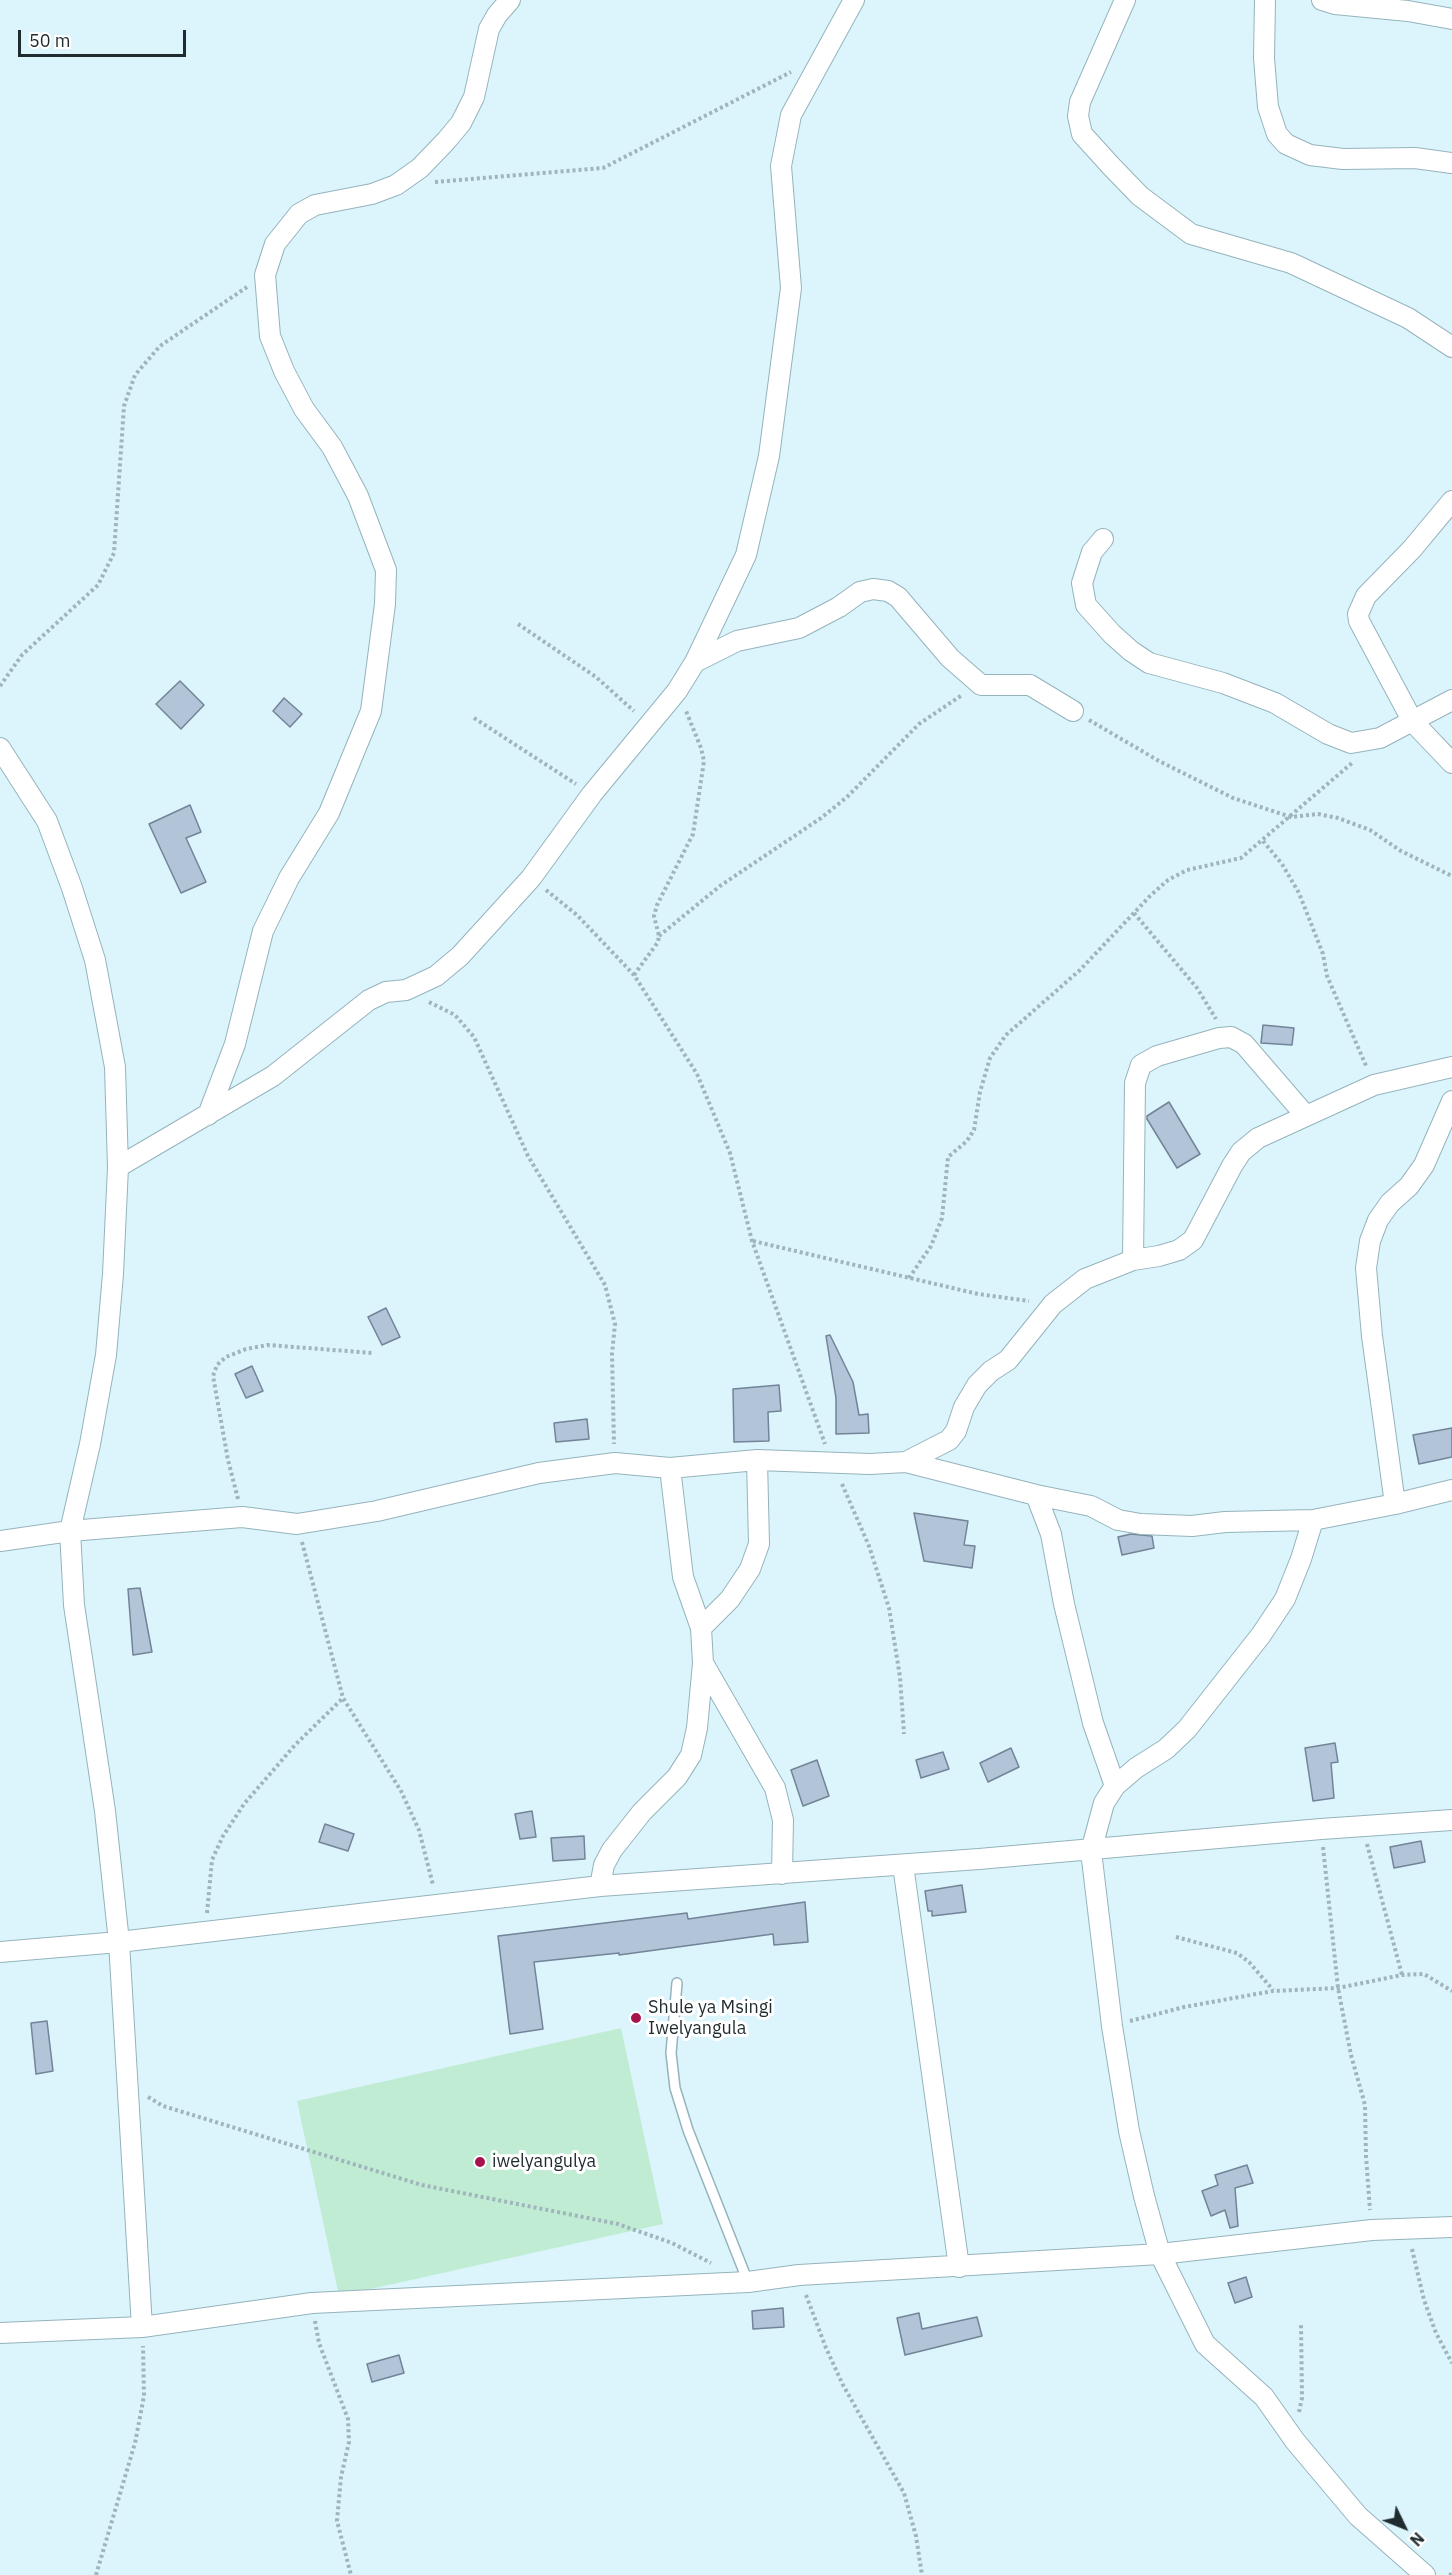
<!DOCTYPE html>
<html>
<head>
<meta charset="utf-8">
<style>
  body { margin:0 }
  #map { position:relative; width:1452px; height:2575px; overflow:hidden; background:#dcf5fd; font-family:"IBM Plex Sans",sans-serif }
  canvas { display:block }
  .north { position:absolute; left:1374px; top:2497px; width:60px; height:60px; -webkit-text-stroke:4px #fff; paint-order:stroke; rotate:133deg; font-size:16px; font-weight:700; line-height:24px; text-align:center; color:#1f2b2f }
  .north::after { content:''; display:block; margin:auto; width:21px; height:27px; background:#1f2b2f; clip-path:polygon(50% 0,100% 100%,50% 72%,0 100%) }
  .scale { position:absolute; left:18px; top:30px; width:168px; height:27px; box-sizing:border-box; border:3px solid #1f2b2f; border-top:0; padding-left:8px; font-size:18px; line-height:21px; white-space:nowrap; color:#1f2b2f; -webkit-text-stroke:4px #fff; paint-order:stroke }
</style>
</head>
<body>
<div id="map">
<canvas width="1452" height="2575"></canvas>
<div class="north">N</div>
<div class="scale">50 m</div>
</div>
<script>
const c = document.querySelector('canvas').getContext('2d');
c.lineJoin = 'round';
function paint(path, color) { c.fillStyle = color; c.fill(path, 'evenodd'); }
const toPath = rows => new Path2D(rows.map(r => 'M' + r).join(''));
function trace(path, color, width, dash) { c.strokeStyle = color; c.lineWidth = width; c.lineCap = dash ? 'butt' : 'round'; c.setLineDash(dash || []); c.stroke(path); }
function label(font, color, halo, rows, align = 'center') {
  c.font = font + ' "IBM Plex Sans",sans-serif'; c.lineWidth = 6; c.setLineDash([]); c.textBaseline = 'middle'; c.strokeStyle = halo; c.fillStyle = color; for (const [text, x, y, turn = 0] of rows) {
    c.save(); c.translate(x, y); c.rotate((+turn || 0) * Math.PI / 180); c.textAlign = isNaN(turn) ? turn : align; if (halo) c.strokeText(text, 0, 0); c.fillText(text, 0, 0); c.restore();
  }
}
paint(toPath([
  [621,2028,663,2224,339,2296,297,2101]
]), '#c0ecd4');
const building = toPath([
  [180,681,204,705,181,729,156,704,180,681],
  [284,698,302,714,290,727,273,711,284,698],
  [190,805,201,832,186,838,206,882,181,893,149,824,190,805],
  [1263,1025,1294,1028,1292,1045,1261,1043,1263,1025],
  [1169,1102,1200,1154,1177,1168,1147,1119,1147,1116,1169,1102],
  [386,1308,400,1337,382,1345,368,1317,386,1308],
  [830,1335,853,1382,859,1415,868,1414,869,1433,836,1434,836,1398,826,1336,830,1335],
  [252,1366,263,1391,246,1398,235,1374,252,1366],
  [779,1385,781,1411,768,1412,769,1441,734,1442,733,1389,779,1385],
  [587,1419,589,1439,556,1442,554,1423,587,1419],
  [1452,1428,1452,1457,1419,1464,1413,1435,1452,1428],
  [914,1513,968,1521,964,1545,975,1546,972,1568,924,1561,914,1513],
  [1131,1534,1152,1536,1154,1548,1122,1555,1118,1537,1131,1534],
  [140,1588,152,1652,133,1655,128,1589,140,1588],
  [1335,1743,1338,1762,1331,1763,1334,1798,1313,1801,1305,1748,1335,1743],
  [1011,1748,1019,1767,988,1782,980,1763,1011,1748],
  [943,1752,949,1769,921,1778,916,1760,943,1752],
  [817,1760,829,1796,803,1806,791,1770,817,1760],
  [532,1811,536,1837,520,1839,515,1814,532,1811],
  [325,1824,354,1834,348,1851,319,1842,325,1824],
  [584,1836,585,1859,553,1861,551,1838,584,1836],
  [1421,1841,1425,1862,1394,1868,1390,1847,1421,1841],
  [962,1885,966,1912,932,1916,932,1911,928,1911,925,1891,962,1885],
  [805,1902,808,1942,774,1945,773,1934,619,1955,619,1953,534,1962,543,2029,510,2034,498,1936,687,1913,688,1919,805,1902],
  [47,2021,53,2071,36,2074,31,2023,47,2021],
  [1247,2165,1253,2183,1235,2188,1238,2226,1230,2228,1225,2210,1211,2216,1202,2191,1218,2185,1215,2175,1247,2165],
  [1246,2277,1252,2297,1235,2303,1228,2283,1246,2277],
  [783,2308,784,2327,753,2329,752,2311,783,2308],
  [919,2313,922,2329,977,2317,982,2336,905,2355,897,2318,919,2313],
  [399,2355,404,2373,372,2382,367,2364,399,2355]
]);
paint(building, '#b1c4d8');
trace(building, '#728497', 1.5);
const lane = toPath([
  [677,1983,671,2053,675,2088,688,2130,748,2282]
]);
const street = toPath([
  [1125,0,1080,102,1078,116,1082,134,1111,166,1140,196,1191,234,1291,263,1408,318,1452,347],
  [1265,0,1264,58,1268,107,1277,134,1286,144,1310,155,1343,159,1415,158,1452,163],
  [1322,0,1335,4,1408,11,1452,19],
  [1452,501,1412,549,1366,596,1358,614,1359,621,1413,722,1452,763],
  [1103,539,1092,552,1082,583,1086,605,1112,634,1131,651,1149,663,1223,683,1275,703,1328,734,1351,743,1380,738,1452,700],
  [695,662,737,641,799,628,839,607,860,592,873,589,888,591,898,597,950,658,981,685,1030,685,1073,711],
  [0,748,47,821,72,888,95,960,115,1067,118,1167,113,1274,106,1355,90,1444,70,1531,74,1605,105,1811,119,1942,142,2327],
  [208,1115,235,1044,263,931,289,878,329,813,371,711,385,604,386,570,358,496,332,447,304,409,284,371,270,336,265,275,275,244,299,214,315,205,372,194,396,185,420,168,446,141,461,123,474,97,489,29,497,15,510,0],
  [118,1167,273,1076,369,1000,386,992,406,990,436,976,460,956,531,878,592,794,677,691,695,662,746,555,769,456,791,288,781,166,791,115,854,0],
  [1133,1260,1135,1083,1141,1065,1157,1056,1219,1038,1231,1037,1244,1044,1306,1116],
  [906,1462,949,1440,956,1431,964,1407,977,1385,991,1371,1008,1360,1053,1304,1085,1279,1133,1260,1159,1256,1179,1250,1193,1240,1232,1166,1241,1152,1258,1138,1374,1085,1452,1067],
  [1036,1495,1051,1534,1064,1604,1093,1723,1115,1786],
  [1395,1504,1372,1336,1366,1268,1370,1241,1378,1220,1390,1203,1409,1186,1424,1165,1452,1101],
  [1313,1520,1301,1559,1285,1599,1261,1635,1187,1729,1166,1749,1136,1768,1115,1786,1104,1803,1091,1851,1112,2026,1129,2131,1144,2196,1160,2254,1205,2344,1264,2397,1295,2441,1358,2516,1425,2575],
  [0,1541,70,1531,242,1517,297,1524,377,1511,539,1473,615,1463,670,1468,757,1460,870,1464,906,1462,1036,1495,1091,1506,1118,1520,1141,1524,1192,1526,1225,1522,1313,1520,1395,1504,1452,1490],
  [701,1628,730,1599,750,1569,759,1544,757,1460],
  [703,1663,775,1788,783,1820,782,1874],
  [903,1865,959,2267],
  [600,1886,604,1865,612,1850,642,1812,677,1777,691,1755,697,1728,703,1663,701,1628,683,1577,670,1468],
  [0,1952,119,1942,600,1886,979,1859,1321,1829,1452,1820],
  [0,2333,142,2327,312,2303,748,2282,799,2275,1160,2254,1372,2230,1452,2227]
]);
trace(lane, '#95b3bc', 12);
trace(street, '#95b3bc', 22);
trace(toPath([
  [435,182,603,168,791,72],
  [518,624,596,677,634,711],
  [0,686,22,655,98,585,114,553,124,406,135,375,160,346,247,287],
  [474,718,576,784],
  [1089,720,1159,761,1233,798,1291,817,1318,814,1338,818,1370,830,1401,851,1452,876],
  [1263,841,1282,864,1299,893,1323,954,1327,976,1367,1068],
  [546,890,577,915,634,975,697,1074,730,1153,752,1241,825,1444],
  [1134,913,1197,988,1216,1019],
  [659,936,720,886,821,818,847,797,919,724,962,695],
  [634,975,658,942,659,936,654,916,657,905,693,834,704,761,701,748,686,711],
  [429,1002,455,1015,474,1037,528,1156,605,1285,615,1324,612,1354,614,1444],
  [753,1241,978,1294,1029,1301],
  [909,1278,931,1246,942,1218,948,1157,967,1141,974,1130,980,1092,990,1058,1006,1035,1080,970,1150,896,1168,880,1187,870,1241,858,1352,763],
  [842,1484,869,1546,889,1608,900,1677,904,1734],
  [238,1499,228,1460,213,1376,217,1365,226,1357,246,1349,268,1345,373,1353],
  [302,1542,343,1698,401,1791,419,1830,433,1885],
  [1367,1844,1402,1975],
  [1323,1847,1338,1988,1351,2055,1365,2105,1366,2156,1370,2210],
  [207,1913,212,1860,223,1836,244,1804,295,1745,343,1698],
  [1176,1937,1237,1953,1249,1962,1273,1990],
  [1130,2021,1184,2007,1273,1991,1338,1988,1402,1975,1424,1974,1452,1991],
  [148,2097,163,2106,422,2185,618,2224,672,2243,711,2263],
  [1412,2249,1424,2300,1436,2333,1452,2363],
  [806,2295,826,2348,843,2385,904,2493,916,2536,922,2575],
  [315,2321,319,2343,348,2419,349,2442,341,2477,337,2521,351,2575],
  [1299,2412,1302,2398,1301,2323],
  [96,2575,135,2443,144,2396,143,2346],
  [1449,2575,1452,2574]
]), '#9fb4bb', 4, [3, 3]);
trace(lane, '#fff', 9);
trace(street, '#fff', 20);
for (const [x, y, r, color] of [
  [636,2018,6,"#a7144d"],
  [480,2162,6,"#a7144d"]
]) { const dot = new Path2D(); dot.arc(x, y, r, 0, 2 * Math.PI); c.fillStyle = color; c.fill(dot); trace(dot, '#fff', 2); }
label('18px', '#1f2b2f', '#fff', [
  ["Shule ya Msingi",648,2008],
  ["Iwelyangula",648,2029],
  ["iwelyangulya",492,2162]
], 'left');
</script>
</body>
</html>
